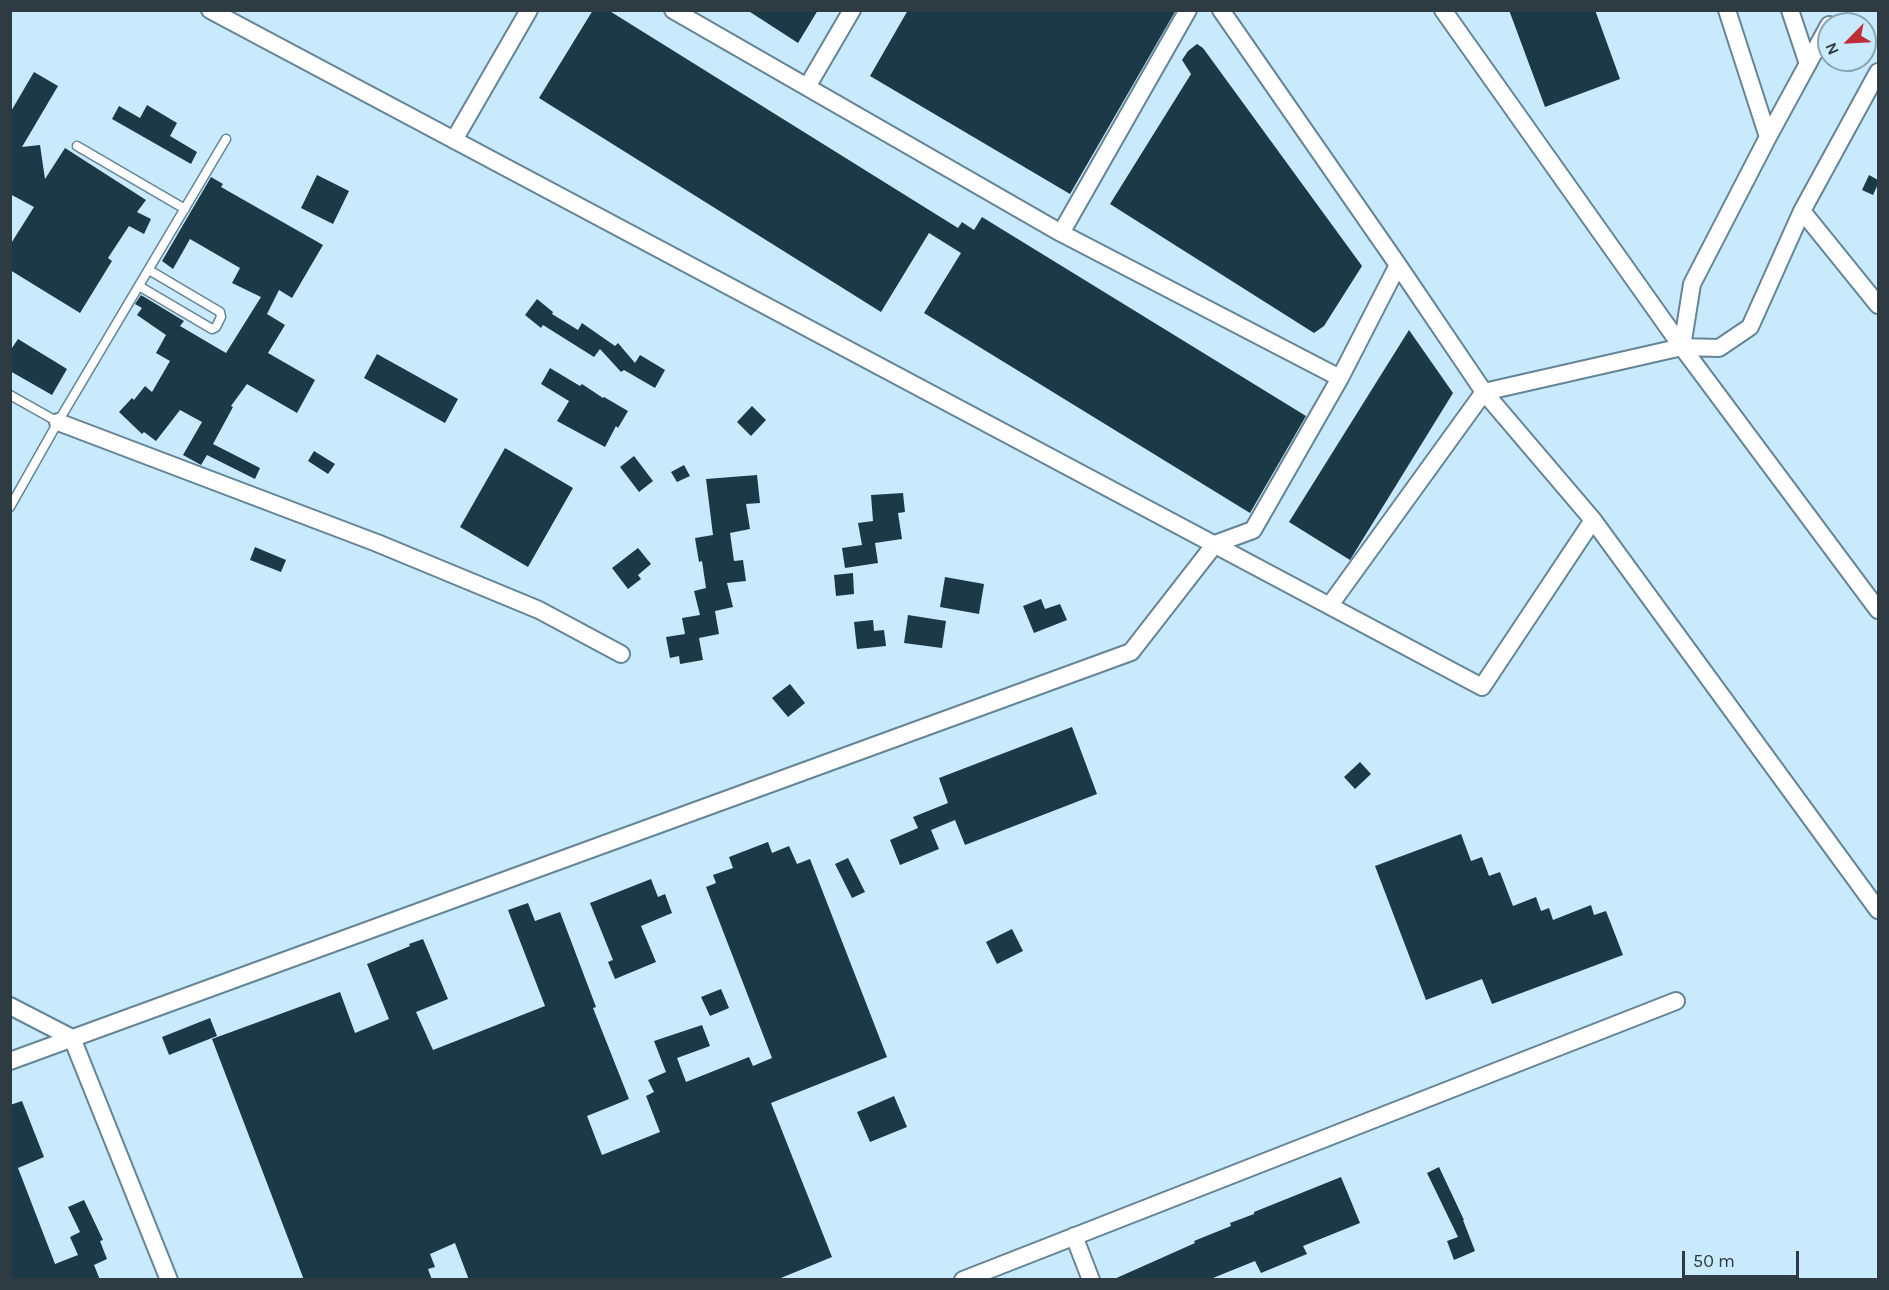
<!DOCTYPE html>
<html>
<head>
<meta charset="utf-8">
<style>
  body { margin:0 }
  #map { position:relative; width:1889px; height:1290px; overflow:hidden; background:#c9eafd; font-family:Karla,sans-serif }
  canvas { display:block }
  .frame { position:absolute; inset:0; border:12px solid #2e3b42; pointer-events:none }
  .north { position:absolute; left:1817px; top:12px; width:60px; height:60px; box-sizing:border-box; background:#c9eafd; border:2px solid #8ba4b2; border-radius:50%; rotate:246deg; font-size:16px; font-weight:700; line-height:24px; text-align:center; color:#2e3b42 }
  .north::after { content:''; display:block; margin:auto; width:21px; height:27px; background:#be2e36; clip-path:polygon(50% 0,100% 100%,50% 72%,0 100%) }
  .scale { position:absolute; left:1682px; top:1251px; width:117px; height:27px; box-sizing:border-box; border:3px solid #2e3b42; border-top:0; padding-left:8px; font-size:18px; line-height:21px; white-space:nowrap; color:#2e3b42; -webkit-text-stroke:4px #c9eafd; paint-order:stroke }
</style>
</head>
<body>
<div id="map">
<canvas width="1889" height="1290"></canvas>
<div class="frame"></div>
<div class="north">N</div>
<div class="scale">50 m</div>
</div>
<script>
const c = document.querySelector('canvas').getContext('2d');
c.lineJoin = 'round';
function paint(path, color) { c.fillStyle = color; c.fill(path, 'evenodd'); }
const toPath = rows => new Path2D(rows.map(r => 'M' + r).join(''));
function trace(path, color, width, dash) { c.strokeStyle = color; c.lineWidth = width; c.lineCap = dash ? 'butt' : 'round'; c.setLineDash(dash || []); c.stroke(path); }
paint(toPath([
  [593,10,608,10,958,228,962,222,974,230,982,217,1306,416,1250,513,924,313,961,253,929,233,881,312,539,98],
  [747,10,818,10,798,43],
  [908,10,1176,10,1070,194,870,76],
  [1509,10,1595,10,1620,79,1545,107],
  [1197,44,1203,48,1362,266,1324,326,1314,333,1110,204,1191,74,1182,60,1188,51],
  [34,72,58,86,22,147,40,145,45,179,65,148,146,200,137,212,151,219,144,234,129,226,108,258,112,261,80,313,10,270,10,245,34,207,10,194,10,113],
  [147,105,177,123,170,136,197,152,191,164,112,119,119,106,140,118],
  [317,175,349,191,333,224,301,208],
  [1869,175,1878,180,1878,184,1873,195,1862,190],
  [211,177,223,184,221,187,323,245,292,298,279,290,267,314,285,325,268,353,315,380,297,413,247,384,231,406,233,407,213,444,260,468,255,479,207,455,201,465,183,455,202,422,180,410,156,441,144,432,142,434,119,412,132,398,134,400,145,386,152,392,170,361,156,353,166,335,137,315,142,308,135,304,141,295,184,321,180,326,226,353,261,297,232,283,240,268,190,239,173,269,162,261],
  [537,299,553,312,552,314,578,330,582,323,615,346,618,343,635,363,640,355,665,370,655,388,624,370,621,372,600,349,594,357,543,325,541,328,525,315],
  [1409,330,1453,393,1350,560,1289,522],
  [18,339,67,369,52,395,10,371,10,351],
  [377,354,458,399,445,423,364,378],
  [550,368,580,386,582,384,603,398,604,397,628,411,618,428,616,426,605,447,557,421,569,401,541,384],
  [752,406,766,420,751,436,737,422],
  [505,448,573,488,528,567,460,527],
  [314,451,335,464,328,474,308,461],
  [634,456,653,481,639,492,620,467],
  [684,465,690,476,677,482,671,472],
  [757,475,760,503,746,504,750,529,730,533,734,561,743,560,746,581,727,583,733,607,715,611,719,634,699,638,703,660,680,664,679,656,670,658,666,637,685,634,682,618,700,615,694,591,706,588,702,561,699,562,695,538,713,535,706,479],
  [903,493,905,512,898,513,902,539,875,543,878,563,845,568,842,548,862,545,858,523,873,521,871,495],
  [255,547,286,560,281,572,250,560],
  [638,548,651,564,638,575,641,579,628,589,612,568],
  [853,573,854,594,836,596,834,575],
  [945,577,984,584,979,614,940,607],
  [1041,599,1045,609,1060,604,1067,620,1034,633,1023,606],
  [908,615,946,621,942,648,904,643],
  [873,620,874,631,884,630,886,646,857,649,854,622],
  [790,684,805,703,788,717,772,698],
  [1072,727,1097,794,965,845,955,820,931,830,939,849,900,865,890,840,918,828,913,817,948,803,939,778],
  [1360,762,1371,774,1355,789,1344,777],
  [1461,834,1471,861,1482,857,1489,876,1500,872,1513,906,1536,897,1541,911,1549,908,1553,920,1591,905,1594,915,1606,911,1623,955,1492,1004,1482,979,1426,1000,1375,866],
  [768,842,772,853,789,846,797,864,810,859,887,1057,771,1103,832,1257,776,1280,469,1280,455,1243,430,1254,435,1267,428,1269,432,1280,304,1280,212,1039,340,992,355,1033,389,1019,367,964,410,946,409,944,423,939,448,999,416,1012,433,1050,545,1006,508,910,528,903,535,921,560,912,596,1007,593,1008,629,1099,587,1116,602,1155,660,1132,646,1096,654,1092,648,1080,666,1072,654,1041,702,1025,710,1046,677,1058,686,1082,749,1057,753,1066,772,1058,706,887,716,883,713,875,733,868,729,857],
  [848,858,865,892,852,898,835,864],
  [651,879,658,897,665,894,672,913,641,926,656,962,615,979,608,962,613,960,590,903],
  [1012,929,1023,951,997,964,986,942],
  [721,989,729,1008,710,1016,701,997],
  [210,1018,217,1036,169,1055,162,1037],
  [894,1096,907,1127,870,1142,857,1112],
  [22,1101,44,1157,18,1168,55,1264,78,1255,70,1237,80,1232,68,1207,84,1200,103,1240,100,1241,107,1259,94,1265,100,1280,10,1280,10,1105],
  [1439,1167,1464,1220,1463,1220,1475,1251,1454,1260,1447,1241,1458,1237,1427,1173],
  [1341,1177,1360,1223,1303,1246,1307,1254,1261,1273,1255,1261,1208,1280,1112,1280,1195,1243,1194,1241,1231,1226,1230,1223,1254,1214,1254,1212]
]), '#1c3948');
const lane = toPath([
  [77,146,185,209],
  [139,286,212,329,216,327,221,317,220,312,149,270],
  [10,395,58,422],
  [10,507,58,422,226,139]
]);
const street = toPath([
  [210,10,1482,687,1593,520],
  [673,10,1061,233,1340,378,1398,265],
  [1221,10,1398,265,1484,392,1593,520,1878,910],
  [1443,10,1682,347,1878,610],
  [1727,10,1768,137],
  [1790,10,1808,64],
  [807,87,852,10],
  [454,140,529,10],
  [1802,211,1878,305],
  [1061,233,1188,10],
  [1682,347,1692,284,1768,137,1829,25],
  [58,422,377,543,539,610,621,654],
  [1330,605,1484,392,1682,347,1719,348,1750,327,1802,211,1878,72],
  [10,1006,72,1038,169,1280],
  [10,1061,1131,652,1215,544,1253,530,1340,378],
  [1074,1236,1091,1280],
  [963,1280,1676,1001]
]);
trace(lane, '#658495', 11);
trace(street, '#658495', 20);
trace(lane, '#fff', 8);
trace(street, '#fff', 16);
</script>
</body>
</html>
